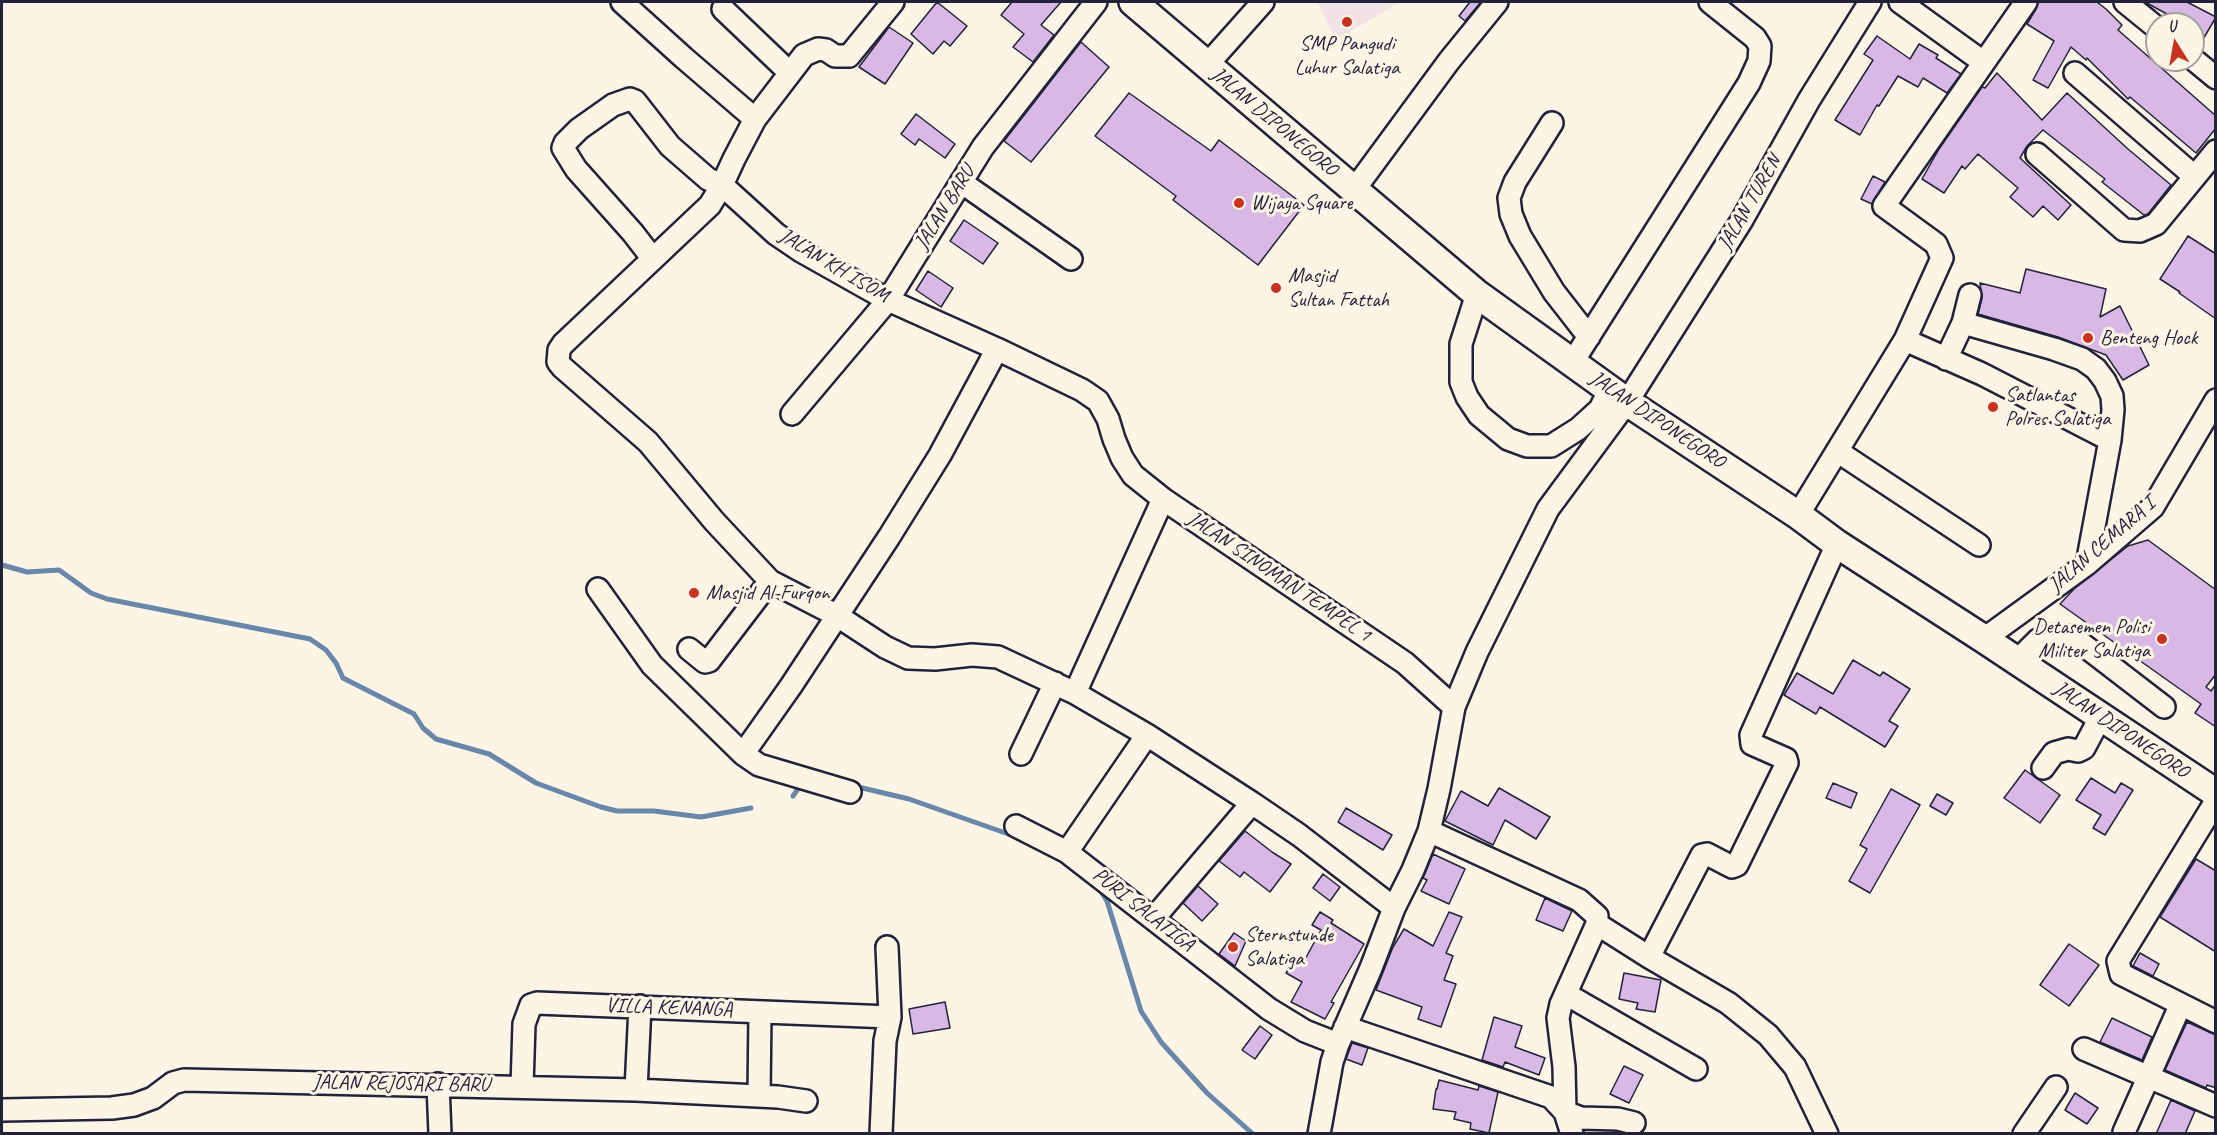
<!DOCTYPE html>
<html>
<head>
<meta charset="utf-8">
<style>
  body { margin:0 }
  #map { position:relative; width:2217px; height:1135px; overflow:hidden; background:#fcf5e5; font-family:Caveat,sans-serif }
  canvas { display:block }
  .frame { position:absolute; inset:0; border:3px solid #22223b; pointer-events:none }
  .north { position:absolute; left:2145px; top:12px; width:60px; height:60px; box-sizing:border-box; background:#fcf5e5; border:2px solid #a5a1a1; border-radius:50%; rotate:349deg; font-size:16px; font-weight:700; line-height:24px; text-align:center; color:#22223b }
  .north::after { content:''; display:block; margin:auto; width:21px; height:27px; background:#c8321e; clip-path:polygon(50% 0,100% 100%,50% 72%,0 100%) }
</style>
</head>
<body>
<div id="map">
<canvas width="2217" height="1135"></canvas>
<div class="frame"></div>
<div class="north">U</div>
</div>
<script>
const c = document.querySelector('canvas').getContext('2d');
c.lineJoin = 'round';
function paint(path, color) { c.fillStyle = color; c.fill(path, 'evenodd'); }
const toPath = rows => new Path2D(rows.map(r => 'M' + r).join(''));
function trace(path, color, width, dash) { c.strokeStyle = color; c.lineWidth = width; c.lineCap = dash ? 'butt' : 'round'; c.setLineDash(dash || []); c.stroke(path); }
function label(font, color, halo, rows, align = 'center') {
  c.font = font + ' Caveat,sans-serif'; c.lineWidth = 6; c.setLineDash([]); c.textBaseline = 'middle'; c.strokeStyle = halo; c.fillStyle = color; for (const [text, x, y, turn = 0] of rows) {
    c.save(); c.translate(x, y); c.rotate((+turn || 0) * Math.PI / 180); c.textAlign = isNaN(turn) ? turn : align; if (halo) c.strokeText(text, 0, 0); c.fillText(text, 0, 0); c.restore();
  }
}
paint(toPath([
  [1317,2,1400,2,1336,40]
]), '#f1e3e5');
trace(toPath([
  [2,565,27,572,59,570,91,593,107,599,310,639,326,650,336,663,343,678,414,714,423,728,436,739,489,754,536,783,601,807,617,811,654,811,701,817,751,808],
  [854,786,909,799,1014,836],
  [793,796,802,783],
  [1098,887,1107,901,1141,1011,1161,1042,1207,1093,1253,1134]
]), '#6887aa', 5);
const building = toPath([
  [937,2,967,26,950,46,944,41,933,54,911,34,937,2],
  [1012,2,1061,2,1041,25,1054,35,1033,62,1013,47,1024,34,1001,15,1012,2],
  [1470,2,1481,2,1465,21,1459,16,1470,2],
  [2038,2,2097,2,2106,9,2122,25,2118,30,2216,116,2216,128,2196,153,2130,97,2128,99,2087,58,2086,60,2071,47,2048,88,2033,80,2054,41,2027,24,2036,9,2038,2],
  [2145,2,2187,2,2216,17,2198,48,2193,47,2193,24,2185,24,2145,2],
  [889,27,913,43,885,84,859,67,889,27],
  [1877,36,1910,59,1919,44,1938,55,1936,58,1961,74,1947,93,1923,78,1918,87,1898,76,1879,106,1877,105,1860,135,1835,120,1873,60,1864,54,1877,36],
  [1081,42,1109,67,1031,162,1004,141,1081,42],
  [1997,73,2042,120,2067,93,2128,149,2171,185,2148,214,2144,215,2102,182,2105,179,2043,130,2027,146,2020,158,2071,205,2058,220,2043,206,2033,217,2010,197,2018,188,1978,154,1965,169,1962,166,1944,193,1922,179,1939,149,1982,87,1985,88,1997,73],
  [1129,93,1211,151,1219,140,1304,205,1258,265,1173,200,1176,196,1095,136,1129,93],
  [916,114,955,144,945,158,919,139,915,145,901,134,916,114],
  [1873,176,1885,182,1872,204,1861,199,1873,176],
  [964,220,998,243,983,264,950,241,964,220],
  [2188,236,2216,254,2216,319,2179,293,2180,292,2160,279,2188,236],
  [2026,269,2106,289,2100,317,2120,306,2149,365,2123,380,2106,355,2058,337,1978,314,1982,298,1980,283,2020,293,2026,269],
  [928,271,953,288,941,307,916,290,928,271],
  [2148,540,2216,590,2216,674,2206,687,2211,691,2216,684,2216,727,2195,713,2201,704,2060,604,2074,589,2128,546,2148,540],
  [1853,660,1880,676,1883,672,1910,689,1889,721,1898,726,1885,747,1820,707,1816,714,1784,695,1797,673,1833,694,1853,660],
  [2025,770,2060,795,2040,823,2004,798,2025,770],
  [2091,778,2115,793,2121,783,2133,790,2105,835,2093,828,2101,815,2076,800,2091,778],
  [1833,783,1857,793,1851,808,1826,798,1833,783],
  [1499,788,1550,817,1536,839,1505,820,1493,845,1445,821,1461,791,1488,806,1499,788],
  [1891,789,1920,805,1870,893,1849,881,1867,849,1860,845,1891,789],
  [1937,794,1953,803,1946,815,1930,806,1937,794],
  [1346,808,1392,835,1383,850,1338,822,1346,808],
  [1245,831,1272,852,1291,864,1270,892,1244,872,1240,877,1219,861,1245,831],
  [1433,854,1465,869,1449,904,1421,891,1427,880,1423,878,1433,854],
  [2196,859,2216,871,2216,952,2160,917,2196,859],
  [1323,874,1340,887,1330,901,1313,888,1323,874],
  [1198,886,1218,904,1202,921,1183,903,1198,886],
  [1545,898,1572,911,1563,931,1536,920,1545,898],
  [1320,912,1333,920,1331,923,1364,944,1331,1002,1334,1003,1325,1019,1291,1002,1302,982,1286,973,1295,958,1303,963,1321,930,1312,925,1320,912],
  [1449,912,1462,917,1446,953,1453,956,1444,980,1456,984,1441,1027,1418,1019,1422,1007,1376,990,1393,947,1404,929,1433,946,1449,912],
  [1234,933,1246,941,1235,966,1219,954,1234,933],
  [2069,944,2099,965,2069,1006,2040,985,2069,944],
  [2140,953,2159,964,2153,976,2133,966,2140,953],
  [1624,973,1661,980,1655,1012,1636,1009,1638,1003,1619,999,1624,973],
  [945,1002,950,1028,913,1034,909,1009,945,1002],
  [1494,1017,1522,1026,1515,1047,1545,1058,1539,1075,1505,1062,1503,1067,1482,1060,1494,1017],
  [2112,1018,2152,1037,2142,1060,2100,1042,2112,1018],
  [2187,1022,2216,1035,2216,1088,2207,1085,2206,1088,2165,1070,2187,1022],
  [1260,1026,1272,1035,1255,1059,1242,1050,1260,1026],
  [1352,1043,1368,1048,1362,1065,1346,1059,1352,1043],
  [1624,1066,1643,1075,1629,1103,1610,1094,1624,1066],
  [1439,1080,1478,1090,1479,1086,1498,1092,1489,1133,1470,1129,1471,1123,1454,1119,1456,1112,1433,1109,1436,1089,1437,1089,1439,1080],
  [2075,1093,2098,1108,2087,1124,2065,1110,2075,1093],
  [2171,1100,2195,1111,2185,1134,2156,1134,2171,1100]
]);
paint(building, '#d8b9e5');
trace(building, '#22223b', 1.5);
const minor = toPath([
  [622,2,684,58,755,119],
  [893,2,849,56,835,56,826,50,818,49,804,55,755,119,734,159,722,185,776,234,801,251,888,300,997,349,1082,390,1098,401,1108,419,1114,439,1122,458,1133,475,1163,499,1405,663,1454,707],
  [1900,2,1983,62],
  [2125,2,2157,28],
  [723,9,790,73],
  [2193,59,2216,78],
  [1207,65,1263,2],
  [2075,73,2194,176],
  [1552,123,1515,182,1509,198,1511,214,1520,236,1554,292,1589,337],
  [2037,154,2124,230,2140,231,2156,224,2216,151],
  [961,182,1071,259],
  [1354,190,1449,61,1497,2],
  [653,259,633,233,576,169,563,148,565,143,579,129,613,105,630,99,635,101,670,146,708,179,722,185,710,205,563,344,559,350,558,362,562,367,648,442,714,521,770,581,836,615,885,647,908,658,935,659,972,655,998,657,1075,693,1163,499],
  [1477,294,1461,344,1461,382,1467,397,1479,415,1508,439,1527,446,1551,446,1578,429,1600,409,1610,389],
  [1963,323,2054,349,2082,359,2096,369,2105,381,2112,396,2113,410,2110,440],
  [1905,340,1942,258,1936,244,1884,206,2026,2],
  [1946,359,1963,323,1970,295],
  [1572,363,1749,83,1759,61,1760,46,1755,38,1710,2],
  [792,414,888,300,983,147,1096,2],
  [1837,451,1979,545],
  [1798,515,1905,340,1982,374,2110,440,2087,564],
  [598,589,652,665,743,754,759,765,850,792],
  [1984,639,2087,564,2153,507,2216,400],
  [689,649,705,662,709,661,770,581],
  [2017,661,2038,640,2052,635,2073,637,2164,707],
  [1075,693,1147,735,1252,803,1299,835,1394,908],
  [1147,735,1067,852,1269,1009,1305,1031,1338,1044],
  [743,754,791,686,889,537,940,455,997,349],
  [1021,754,1055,683],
  [2043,768,2054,753,2068,749,2078,751,2084,748,2101,716],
  [2216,801,2118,961,2121,974,2216,1022],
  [1016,826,1067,852],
  [1429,831,1579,900,1597,916,1597,924,1561,1004,1558,1018,1564,1067,1565,1112,1572,1134],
  [1154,918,1252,803],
  [1597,924,1649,957,1728,1003,1768,1035,1795,1067,1827,1134],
  [1649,957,1702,855,1707,854,1732,867,1737,865,1787,763,1786,759,1752,744,1751,735,1837,544],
  [1566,994,1696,1069],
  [1345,1027,1551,1097,1565,1112,1581,1118,1618,1119,1634,1123],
  [2084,1049,2216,1106],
  [438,1084,440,1134],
  [522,1087,524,1024,531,1005,537,1003,890,1017],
  [636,1090,640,1006],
  [759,1096,760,1012],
  [2,1110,112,1108,134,1105,153,1098,173,1083,184,1080,636,1090,778,1097,806,1101],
  [2124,1132,2180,1006],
  [881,1134,885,1041,890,1017,887,947],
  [1319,1134,1332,1062,1338,1044,1371,968,1394,908,1413,870,1429,831,1439,789,1454,707,1477,652,1548,509,1627,402,1742,220,1809,100,1870,2],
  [2024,1134,2056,1087]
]);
const major = toPath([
  [1133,2,1477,294,1627,402,1798,515,1837,544,1984,639,2216,793]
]);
trace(minor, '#22223b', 26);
trace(major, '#22223b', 32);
trace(minor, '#fcf5e5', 21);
trace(major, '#fcf5e5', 27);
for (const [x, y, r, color] of [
  [1347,22,6,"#c8321e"],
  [1239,203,6,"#c8321e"],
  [1276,288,6,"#c8321e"],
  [2088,338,6,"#c8321e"],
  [1993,407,6,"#c8321e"],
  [694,593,6,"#c8321e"],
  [2162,639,6,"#c8321e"],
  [1233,947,6,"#c8321e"]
]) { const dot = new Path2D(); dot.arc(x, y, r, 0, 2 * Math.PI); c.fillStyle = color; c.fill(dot); trace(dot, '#fcf5e5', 2); }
label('21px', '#22223b', '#fcf5e5', [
  ["SMP Pangudi",1347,44,"center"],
  ["Luhur Salatiga",1347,68,"center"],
  ["Wijaya Square",1251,203],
  ["Masjid",1288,276],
  ["Sultan Fattah",1288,300],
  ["Benteng Hock",2100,338],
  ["Satlantas",2005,395],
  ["Polres Salatiga",2005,419],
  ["Masjid Al-Furqon",706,593],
  ["Detasemen Polisi",2150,627,"right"],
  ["Militer Salatiga",2150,651,"right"],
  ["Sternstunde",1245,935],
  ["Salatiga",1245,959]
], 'left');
label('21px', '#22223b', '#fcf5e5', [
  ["JALAN DIPONEGORO",1274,122,40],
  ["JALAN TUREN",1750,203,-60],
  ["JALAN BARU",945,208,-58],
  ["JALAN KH ISOM",834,266,31],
  ["JALAN DIPONEGORO",1657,420,34],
  ["JALAN CEMARA I",2102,545,-41],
  ["JALAN SINOMAN TEMPEL 1",1279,577,34],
  ["JALAN DIPONEGORO",2121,730,34],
  ["PURI SALATIGA",1143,910,38],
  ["VILLA KENANGA",669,1008,2],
  ["JALAN REJOSARI BARU",401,1084,1]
]);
</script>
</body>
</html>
